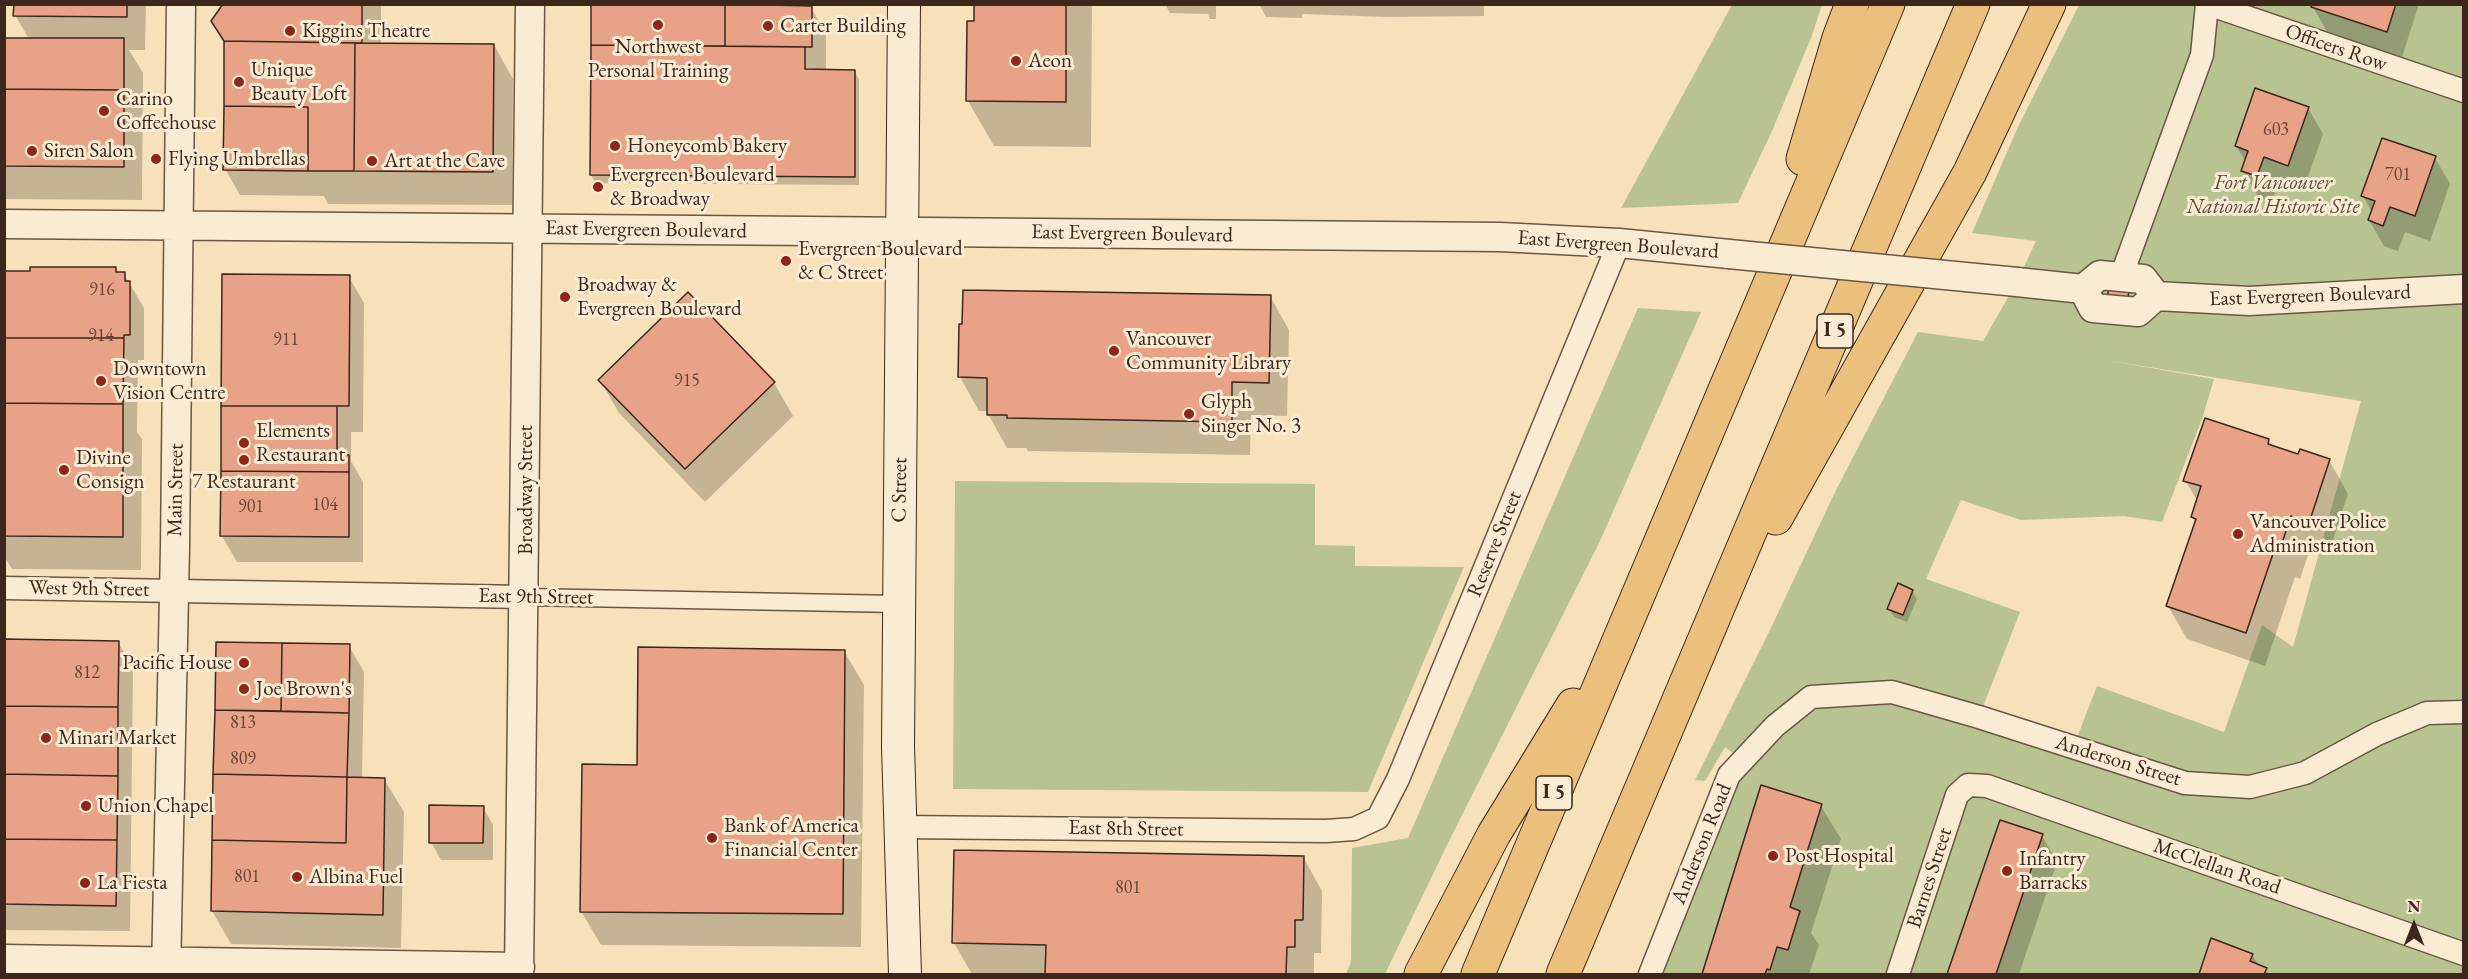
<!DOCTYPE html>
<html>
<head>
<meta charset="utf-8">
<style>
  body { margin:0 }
  #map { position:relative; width:2468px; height:979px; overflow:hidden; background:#f6e1ba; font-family:"EB Garamond",serif }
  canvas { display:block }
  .frame { position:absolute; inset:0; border:6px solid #3c271c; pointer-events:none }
  .north { position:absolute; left:2384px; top:895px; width:60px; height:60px; -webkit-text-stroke:4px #f9ecd2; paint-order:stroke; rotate:0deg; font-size:16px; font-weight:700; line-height:24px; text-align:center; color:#3c271c }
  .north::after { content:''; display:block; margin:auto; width:21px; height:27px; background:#3c271c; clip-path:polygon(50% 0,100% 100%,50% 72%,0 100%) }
</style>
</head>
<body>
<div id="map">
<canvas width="2468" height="979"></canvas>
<div class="frame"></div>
<div class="north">N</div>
</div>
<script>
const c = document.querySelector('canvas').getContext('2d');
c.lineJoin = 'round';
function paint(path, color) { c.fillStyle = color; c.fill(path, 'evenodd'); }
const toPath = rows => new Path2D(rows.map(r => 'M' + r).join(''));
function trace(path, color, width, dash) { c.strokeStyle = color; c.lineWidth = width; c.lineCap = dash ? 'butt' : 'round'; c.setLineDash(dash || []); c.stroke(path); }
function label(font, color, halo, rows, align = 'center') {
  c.font = font + ' "EB Garamond",serif'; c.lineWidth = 6; c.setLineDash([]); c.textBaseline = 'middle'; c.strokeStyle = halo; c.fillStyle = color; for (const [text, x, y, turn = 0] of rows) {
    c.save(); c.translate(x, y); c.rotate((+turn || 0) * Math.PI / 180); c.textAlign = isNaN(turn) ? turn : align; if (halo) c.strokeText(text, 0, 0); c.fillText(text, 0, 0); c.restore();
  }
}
paint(toPath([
  [1732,5,1822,5,1811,38,1772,131,1738,203,1621,208],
  [2079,5,2463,5,2463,974,1652,974,1741,759,1725,747,1705,781,1695,780,1769,632,1836,490,1918,332,1983,341,2017,282,2036,241,1972,233,2017,129],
  [2105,360,2361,401,2293,647,2262,625,2224,732,2097,686,2073,748,1979,717,2020,612,1926,579,1961,500,2021,520,2124,516,2162,522,2202,419,2214,379],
  [1638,308,1701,312,1600,541,1448,843,1385,974,1346,974,1351,962,1352,848,1408,838],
  [955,481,1315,484,1315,545,1355,546,1355,566,1464,567,1368,792,953,789]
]), '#b9c392');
paint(toPath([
  [15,4,146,4,145,50,129,50,143,73,142,200,4,199,4,39,29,39,15,15],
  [225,4,381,4,381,44,494,45,513,79,512,205,328,204,324,196,240,195,225,169,226,44,213,21],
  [592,4,781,4,781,7,811,8,826,33,826,71,854,71,859,79,859,185,596,183,591,175],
  [975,4,1092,4,1091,147,994,146,968,101],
  [1165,4,1216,4,1216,19,1210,19,1208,14,1170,13],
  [1259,4,1484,4,1484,16,1386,17,1302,14,1302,18,1266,17],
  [2314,4,2419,4,2402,57,2328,33,2313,7],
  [2308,108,2323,134,2303,191,2279,182,2271,202,2258,197,2243,171,2246,162,2236,146],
  [2435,158,2450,184,2430,241,2405,232,2398,251,2384,246,2369,220,2372,212,2363,196],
  [115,269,118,274,124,274,144,308,144,360,138,360,137,432,142,439,141,570,12,569,4,556,4,273],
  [223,276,349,277,364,303,363,432,351,432,351,461,363,482,363,562,237,562,222,536],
  [1270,296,1289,330,1287,416,1251,415,1250,455,1028,451,1026,448,1007,448,988,414,988,411,979,411,960,377,961,325],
  [600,380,774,383,793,416,705,502,619,413],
  [2268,440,2272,447,2299,456,2329,460,2348,494,2328,555,2310,549,2300,579,2295,577,2265,666,2187,639,2168,606,2196,523,2192,517,2198,502,2185,480],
  [1912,591,1917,599,1907,622,1894,617,1889,608],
  [4,641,118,642,133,668,130,931,4,930],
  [218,643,349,646,364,672,362,779,384,779,404,812,401,948,231,944,212,911],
  [844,651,864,685,861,947,601,945,581,911,639,766],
  [1762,787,1821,806,1841,839,1811,933,1819,945,1809,974,1703,974],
  [483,807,493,825,493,860,441,860,431,842],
  [2001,822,2042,836,2057,862,2019,974,1949,974],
  [1303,857,1322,891,1321,953,1314,953,1314,974,972,974,954,943],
  [2212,940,2252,955,2259,966,2265,969,2269,974,2200,974]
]), '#0003');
const building = toPath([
  [14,4,127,4,127,17,13,16,14,4],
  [223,4,362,4,362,43,224,41,211,21,223,4],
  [591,4,725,4,725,46,591,45,591,4],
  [725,4,812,6,812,47,725,46,725,4],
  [974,4,1066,4,1066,102,966,101,967,21,974,21,974,4],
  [2312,4,2396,4,2387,32,2311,7,2312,4],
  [4,38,124,38,124,90,4,89,4,38],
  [224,41,355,43,354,171,308,171,308,107,224,106,224,41],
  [355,43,494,44,493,172,354,171,355,43],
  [591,45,805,47,805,69,855,70,855,177,590,175,591,45],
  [2255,88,2309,107,2288,166,2264,157,2257,176,2241,171,2248,151,2235,146,2255,88],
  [4,89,124,90,124,167,4,166,4,89],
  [224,106,308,107,308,171,223,170,224,106],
  [2382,138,2436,156,2415,216,2390,207,2383,226,2368,220,2375,201,2361,196,2382,138],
  [30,267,116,267,116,272,125,272,125,281,130,281,130,335,124,335,124,338,4,338,4,271,30,271,30,267],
  [222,274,350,275,349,406,221,406,222,274],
  [2108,289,2129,291,2128,297,2108,296,2108,289],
  [963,290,1271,295,1269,383,1232,382,1232,422,1007,418,1007,415,987,415,987,378,958,377,959,324,962,324,963,290],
  [688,292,775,382,685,469,598,380,688,292],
  [4,338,124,338,123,404,4,403,4,338],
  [4,403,123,404,123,537,4,536,4,403],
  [221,406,337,406,337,454,349,455,349,472,221,471,221,406],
  [2205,418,2269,439,2268,444,2298,454,2300,449,2330,459,2309,523,2291,516,2281,546,2276,545,2246,633,2166,606,2196,519,2191,517,2201,486,2183,481,2205,418],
  [221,471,349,472,349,537,220,536,221,471],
  [1898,583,1913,590,1903,615,1887,609,1898,583],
  [4,639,119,641,118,707,4,706,4,639],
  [216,642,282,643,281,711,215,710,216,642],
  [282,643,350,644,349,713,281,711,282,643],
  [638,647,845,650,843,914,580,912,582,764,637,765,638,647],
  [4,706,118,707,118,776,4,774,4,706],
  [215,710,349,713,347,777,213,774,215,710],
  [4,774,118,776,117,840,4,839,4,774],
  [213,774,347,777,346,843,212,840,213,774],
  [347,777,385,778,383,915,211,911,212,840,346,843,347,777],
  [1761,785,1822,804,1790,907,1800,911,1788,950,1777,947,1770,970,1767,969,1765,974,1702,974,1761,785],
  [429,805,484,806,483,843,429,843,429,805],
  [2000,820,2043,834,1996,974,1947,974,2000,820],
  [4,839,117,840,116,906,4,904,4,839],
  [954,850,1304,856,1303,920,1295,920,1295,947,1287,947,1286,974,1045,974,1046,945,952,943,954,850],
  [2211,938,2253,954,2250,961,2267,968,2264,974,2199,974,2211,938]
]);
paint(building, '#e8a287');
trace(building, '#3c271c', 1.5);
const pedestrian = toPath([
  [525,597,898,604]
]);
const minor = toPath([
  [2208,4,2464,91],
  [2121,277,2202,55,2207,4],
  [4,588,525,597],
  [899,827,1326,831,1354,829,1378,818,1398,779,1619,243],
  [1650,974,1729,775,1775,726,1811,697,1892,692,1979,717,2185,783,2250,787,2305,773,2377,734,2427,713,2464,712],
  [1898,974,1957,795,1968,785,1987,786,2464,954]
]);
const tertiary = toPath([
  [4,224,1500,237,1619,243,1729,254],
  [2017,282,2083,289,2100,275,2121,277,2143,279,2156,296],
  [2083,289,2093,308,2138,312,2156,296,2249,301,2464,289],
  [4,959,520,967],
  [166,974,175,547,181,4],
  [519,974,530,4]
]);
const secondary = toPath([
  [904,4,898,747,905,974]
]);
const motorway = toPath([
  [1803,159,1839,38,1852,4],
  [1776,518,1970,172,2049,4],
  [1421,974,1494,834,1573,705],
  [1478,974,1888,4],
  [1563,974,1973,4]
]);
trace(pedestrian, '#6a5644', 19);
trace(minor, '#6a5644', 25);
trace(tertiary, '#6a5644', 31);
trace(secondary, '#3c271c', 34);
trace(motorway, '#3c271c', 35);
trace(pedestrian, '#f9ecd2', 16);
trace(minor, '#f9ecd2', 22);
trace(tertiary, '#f9ecd2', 28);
trace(secondary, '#f9ecd2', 32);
trace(motorway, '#ebc07d', 33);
const tertiaryBridge = toPath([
  [1729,254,2017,282]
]);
trace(tertiaryBridge, '#6a5644', 31, []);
trace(tertiaryBridge, '#f9ecd2', 28);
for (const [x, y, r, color] of [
  [658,25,6,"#8f2418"],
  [768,26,6,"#8f2418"],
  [290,31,6,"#8f2418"],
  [1016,61,6,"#8f2418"],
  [239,82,6,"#8f2418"],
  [104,111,6,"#8f2418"],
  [615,146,6,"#8f2418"],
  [32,151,6,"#8f2418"],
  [156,159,6,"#8f2418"],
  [372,161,6,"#8f2418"],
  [598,187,6,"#8f2418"],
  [786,261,6,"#8f2418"],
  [565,297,6,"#8f2418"],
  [1114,351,6,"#8f2418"],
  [101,381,6,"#8f2418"],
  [1189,414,6,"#8f2418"],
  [244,443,6,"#8f2418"],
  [244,460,6,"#8f2418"],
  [64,470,6,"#8f2418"],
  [2238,534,6,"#8f2418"],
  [244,663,6,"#8f2418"],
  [244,689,6,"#8f2418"],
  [46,738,6,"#8f2418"],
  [86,806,6,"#8f2418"],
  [712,838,6,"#8f2418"],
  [1773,856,6,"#8f2418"],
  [2007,871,6,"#8f2418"],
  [297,877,6,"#8f2418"],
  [85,883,6,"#8f2418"]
]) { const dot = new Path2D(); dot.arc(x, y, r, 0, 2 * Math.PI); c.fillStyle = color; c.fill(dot); trace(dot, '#f9ecd2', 2); }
label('18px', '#674637', null, [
  ["603",2276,130],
  ["701",2398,175],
  ["916",102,290],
  ["914",101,336],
  ["911",286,340],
  ["915",687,381],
  ["104",325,505],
  ["901",251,507],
  ["812",87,673],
  ["813",243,723],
  ["809",243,759],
  ["801",247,877],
  ["801",1128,888]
]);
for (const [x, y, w] of [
  [1835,331,36],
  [1554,793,36]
]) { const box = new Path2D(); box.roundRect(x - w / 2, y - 17, w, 34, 4.5); c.fillStyle = '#f9ecd2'; c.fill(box); trace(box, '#3c271c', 1.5); }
label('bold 20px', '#3c271c', null, [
  ["I 5",1835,331],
  ["I 5",1554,793]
]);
label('21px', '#3c271c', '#f9ecd2', [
  ["Carter Building",780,26],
  ["Kiggins Theatre",302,31],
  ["Northwest",658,47,"center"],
  ["Personal Training",658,71,"center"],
  ["Aeon",1028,61],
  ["Unique",251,70],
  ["Beauty Loft",251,94],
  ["Carino",116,99],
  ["Coffeehouse",116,123],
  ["Honeycomb Bakery",627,146],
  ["Siren Salon",44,151],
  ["Flying Umbrellas",168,159],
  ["Art at the Cave",384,161],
  ["Evergreen Boulevard",610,175],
  ["& Broadway",610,199],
  ["Evergreen Boulevard",798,249],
  ["& C Street",798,273],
  ["Broadway &",577,285],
  ["Evergreen Boulevard",577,309],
  ["Vancouver",1126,339],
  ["Community Library",1126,363],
  ["Downtown",113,369],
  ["Vision Centre",113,393],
  ["Glyph",1201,402],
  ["Singer No. 3",1201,426],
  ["Elements",256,431],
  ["Restaurant",256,455],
  ["Divine",76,458],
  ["Consign",76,482],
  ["7 Restaurant",244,482,"center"],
  ["Vancouver Police",2250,522],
  ["Administration",2250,546],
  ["Pacific House",232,663,"right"],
  ["Joe Brown's",256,689],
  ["Minari Market",58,738],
  ["Union Chapel",98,806],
  ["Bank of America",724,826],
  ["Financial Center",724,850],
  ["Post Hospital",1785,856],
  ["Infantry",2019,859],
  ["Barracks",2019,883],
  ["Albina Fuel",309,877],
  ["La Fiesta",97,883]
], 'left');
label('21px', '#3c271c', '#f9ecd2', [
  ["Officers Row",2336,48,19],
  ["East Evergreen Boulevard",646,230,1],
  ["East Evergreen Boulevard",1132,234,1],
  ["East Evergreen Boulevard",1618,245,4],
  ["East Evergreen Boulevard",2310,296,-2],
  ["Main Street",176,490,-89],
  ["Broadway Street",526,490,-90],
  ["C Street",900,490,-89],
  ["Reserve Street",1495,544,-68],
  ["West 9th Street",89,589,1],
  ["East 9th Street",536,597,1],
  ["Anderson Street",2118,761,17],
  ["East 8th Street",1126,829,1],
  ["Anderson Road",1702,844,-68],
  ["McClellan Road",2217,867,19],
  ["Barnes Street",1930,878,-72]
]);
label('italic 21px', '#5b4e3a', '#f9ecd2', [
  ["Fort Vancouver",2273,183],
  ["National Historic Site",2273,207]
]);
</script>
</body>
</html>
